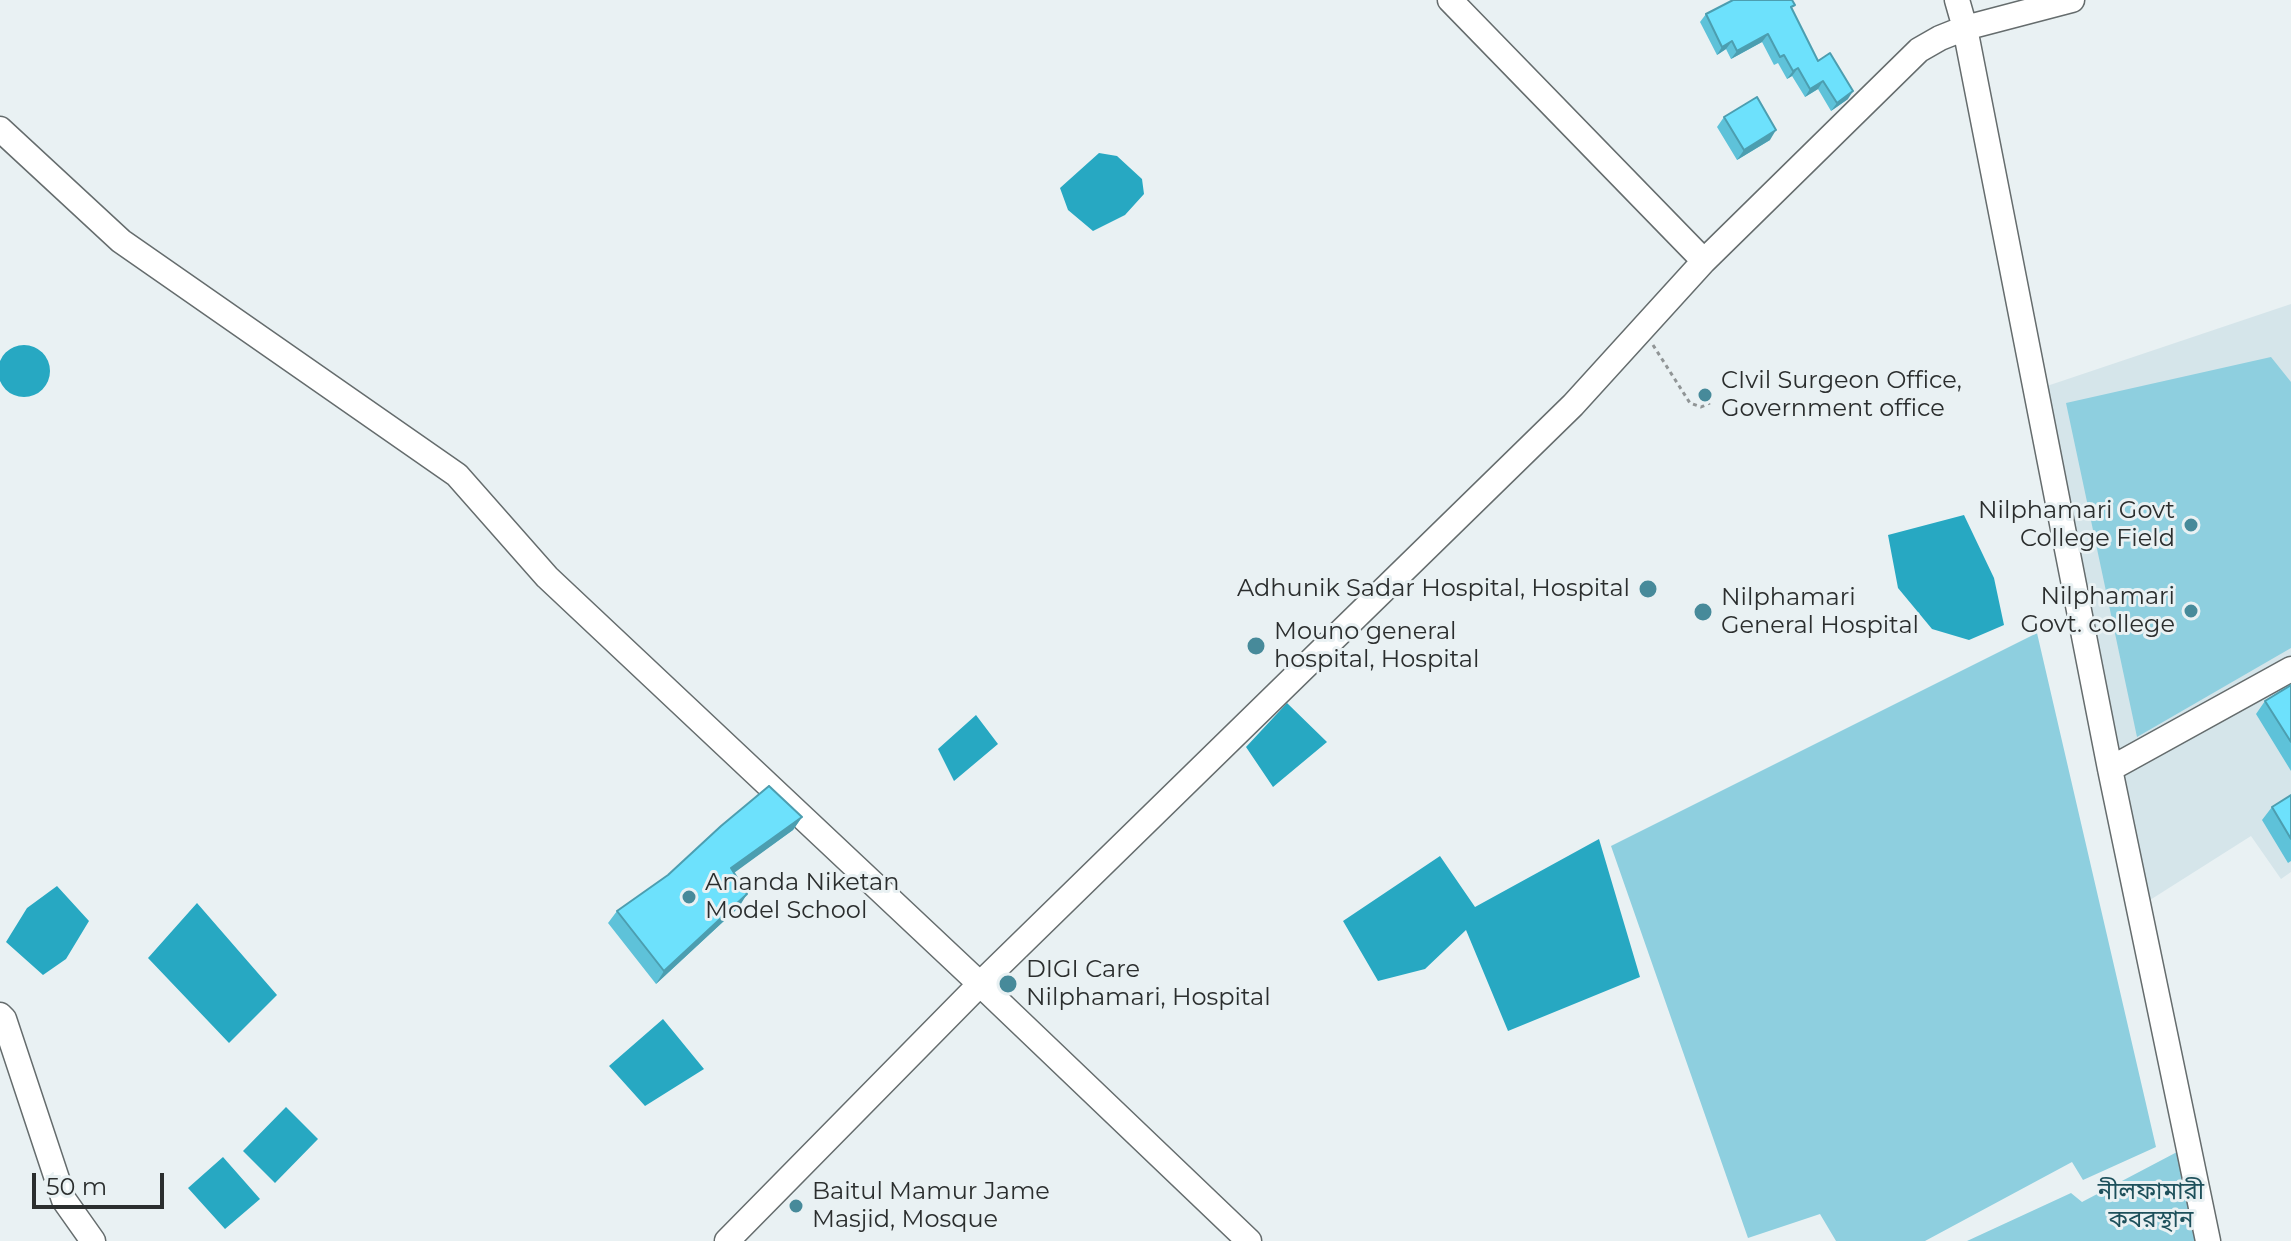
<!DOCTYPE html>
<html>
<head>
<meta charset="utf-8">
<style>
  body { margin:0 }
  #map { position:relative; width:2291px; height:1241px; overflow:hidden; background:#e9f1f3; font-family:Montserrat,sans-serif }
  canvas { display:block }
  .scale { position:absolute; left:32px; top:1173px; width:132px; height:36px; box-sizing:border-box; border:4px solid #2b2e2e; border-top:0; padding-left:10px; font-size:24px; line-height:28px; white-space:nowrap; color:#2b2e2e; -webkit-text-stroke:6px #e9f1f3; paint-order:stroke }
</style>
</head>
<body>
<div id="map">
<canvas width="2291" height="1241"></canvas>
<div class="scale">50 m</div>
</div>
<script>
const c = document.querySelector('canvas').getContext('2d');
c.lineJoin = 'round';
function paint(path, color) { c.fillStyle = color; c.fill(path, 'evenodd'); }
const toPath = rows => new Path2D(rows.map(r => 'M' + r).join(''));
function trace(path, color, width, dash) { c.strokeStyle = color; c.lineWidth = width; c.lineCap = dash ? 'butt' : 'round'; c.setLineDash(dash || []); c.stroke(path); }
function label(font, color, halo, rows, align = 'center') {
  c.font = font + ' Montserrat,"Noto Sans Bengali",sans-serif'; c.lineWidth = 6; c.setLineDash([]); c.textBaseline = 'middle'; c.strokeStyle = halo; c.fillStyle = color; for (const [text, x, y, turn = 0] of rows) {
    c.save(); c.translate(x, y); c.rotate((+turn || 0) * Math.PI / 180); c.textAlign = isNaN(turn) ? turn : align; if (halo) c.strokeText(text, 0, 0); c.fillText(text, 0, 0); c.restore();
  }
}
paint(toPath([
  [2291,304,2291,872,2281,879,2251,836,2150,900,2044,387]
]), '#d5e5ea');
paint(toPath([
  [2271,357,2291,382,2291,648,2137,737,2066,403],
  [2037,633,2156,1147,2083,1180,2072,1162,1925,1241,1836,1241,1820,1214,1748,1238,1611,846],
  [2177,1152,2196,1241,1967,1241,2071,1193,2082,1202]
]), '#8ecfdf');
paint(toPath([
  [1099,153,1117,156,1142,179,1144,194,1125,215,1093,231,1068,210,1060,188],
  '-2 371a26 26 0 1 1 52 0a26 26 0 1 1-52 0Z',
  [1964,515,1994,578,2004,625,1969,640,1932,629,1898,588,1888,535],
  [1287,703,1327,742,1273,787,1246,747],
  [976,715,998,744,954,781,938,749],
  [1599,839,1640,977,1508,1031,1466,930,1425,969,1378,981,1343,921,1440,856,1475,907],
  [57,886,89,921,66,959,43,975,6,942,27,908],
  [197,903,277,995,229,1043,148,958],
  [663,1019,704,1069,645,1106,609,1066],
  [286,1107,318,1139,275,1183,243,1151],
  [223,1157,260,1199,225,1229,188,1188]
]), '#27a8c2');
const minor = toPath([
  [1450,0,1704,261],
  [1957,0,1965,28,2110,769,2208,1241],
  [0,129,121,241,457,475,547,577,980,984,1249,1241],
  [2110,769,2291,669],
  [0,1015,4,1019,64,1200,93,1241],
  [727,1241,980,984,1573,405,1704,261,1919,50,1940,38,1965,28,2072,0]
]);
trace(minor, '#656c6d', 27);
trace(toPath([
  [1653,345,1690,403,1701,407,1710,403]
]), '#909596', 3, [4, 4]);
trace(minor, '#fff', 24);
paint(toPath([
  [1792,9,1818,61,1848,99,1831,111,1818,89,1805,97,1792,76,1787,79,1778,63,1774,65,1762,42,1731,59,1726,49,1717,55,1700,22,1706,14],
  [1724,117,1770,140,1737,160,1717,127],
  [2291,685,2291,771,2256,714,2265,701],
  [2291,795,2291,861,2288,863,2262,820,2272,807],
  [802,817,793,830,734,872,739,907,656,984,608,923,617,911,668,875]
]), '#5ec2d9');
paint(toPath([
  [1768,34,1762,42,1731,59,1737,51],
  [1732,41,1726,49,1717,55,1722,47],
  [1798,68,1792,76,1787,79,1793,71],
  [1823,81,1818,89,1805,97,1810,89],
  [1853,91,1848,99,1831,111,1837,103],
  [1776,130,1770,140,1737,160,1744,150],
  [802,817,793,830,723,881,731,868],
  [747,894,739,907,656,984,664,971]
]), '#4c9eb0');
const building = toPath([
  [1733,0,1792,0,1795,5,1791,7,1818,61,1830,53,1853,91,1837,103,1823,81,1810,89,1798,68,1793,71,1784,55,1780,57,1768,34,1737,51,1732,41,1722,47,1706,14,1733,0],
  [1757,97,1776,130,1744,150,1724,117,1757,97],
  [2291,685,2291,742,2265,701,2291,685],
  [769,786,802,817,731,868,747,894,664,971,617,911,668,875,721,826,769,786],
  [2291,795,2291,839,2272,807,2291,795]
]);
paint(building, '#6de1fc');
trace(building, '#4c9eb0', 2);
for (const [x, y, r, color] of [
  [1705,395,8,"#478a9a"],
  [2191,525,8,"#478a9a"],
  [1648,589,10,"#478a9a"],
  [2191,611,8,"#478a9a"],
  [1703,612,10,"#478a9a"],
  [1256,646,10,"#478a9a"],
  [689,897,8,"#478a9a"],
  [1008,984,10,"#478a9a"],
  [796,1206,8,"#478a9a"]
]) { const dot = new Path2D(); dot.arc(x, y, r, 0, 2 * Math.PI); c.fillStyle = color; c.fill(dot); trace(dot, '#e9f1f3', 3); }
label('24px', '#2b2e2e', '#e9f1f3', [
  ["CIvil Surgeon Office,",1721,381],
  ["Government office",1721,409],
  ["Nilphamari Govt",2175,511,"right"],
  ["College Field",2175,539,"right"],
  ["Adhunik Sadar Hospital, Hospital",1630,589,"right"],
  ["Nilphamari",2175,597,"right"],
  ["Govt. college",2175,625,"right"],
  ["Nilphamari",1721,598],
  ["General Hospital",1721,626],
  ["Mouno general",1274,632],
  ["hospital, Hospital",1274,660],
  ["Ananda Niketan",705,883],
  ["Model School",705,911],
  ["DIGI Care",1026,970],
  ["Nilphamari, Hospital",1026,998],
  ["Baitul Mamur Jame",812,1192],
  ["Masjid, Mosque",812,1220]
], 'left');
label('24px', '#1d505b', '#e9f1f3', [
  ["নীলফামারী",2151,1192],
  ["কবরস্থান",2151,1220]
]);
</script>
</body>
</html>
